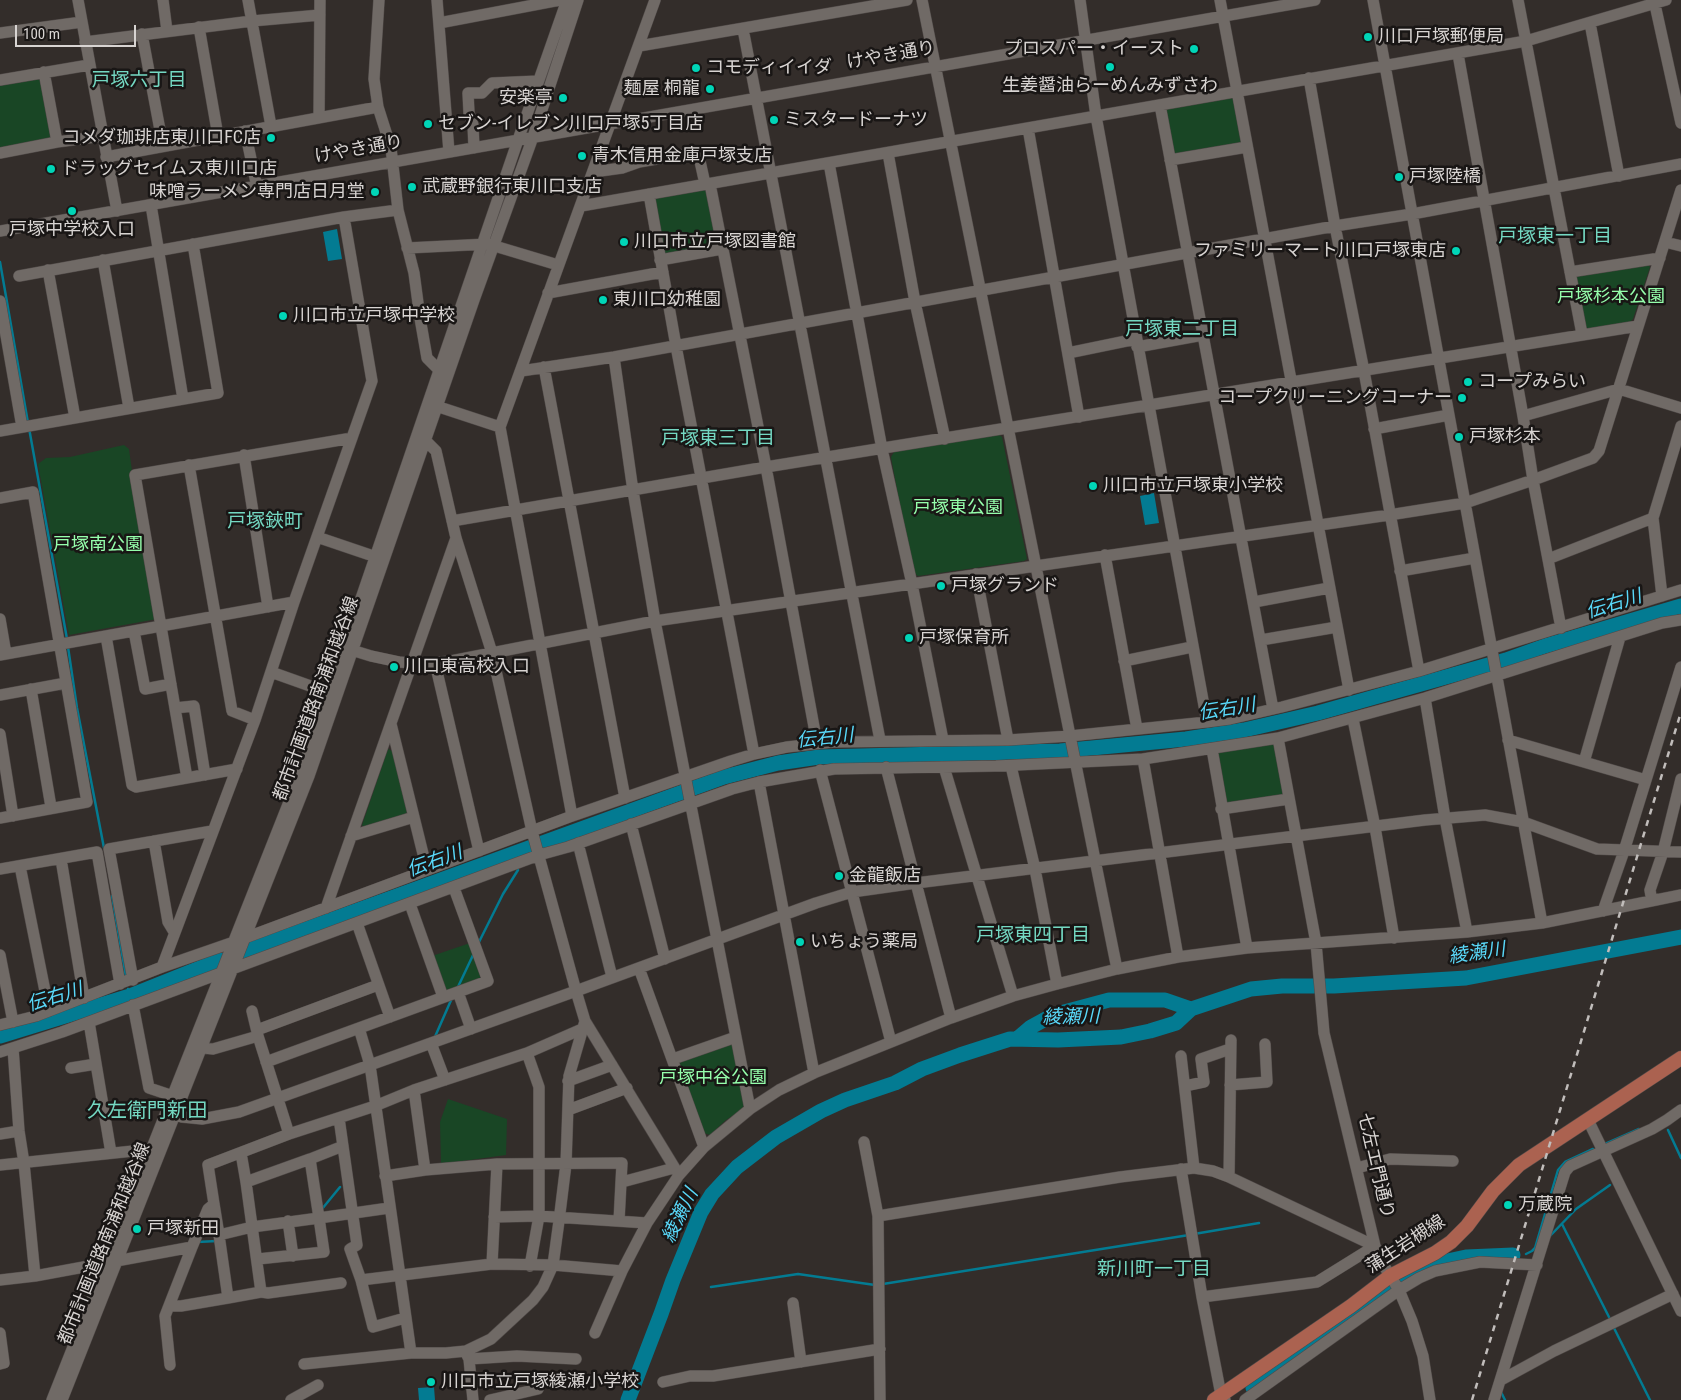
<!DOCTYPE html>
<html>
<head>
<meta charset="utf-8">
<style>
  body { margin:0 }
  #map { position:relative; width:1681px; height:1400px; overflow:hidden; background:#332d2a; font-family:"Roboto Condensed",sans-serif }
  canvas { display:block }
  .scale { position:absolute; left:15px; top:25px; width:121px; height:22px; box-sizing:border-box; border:2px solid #d8d4d2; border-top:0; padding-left:6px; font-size:15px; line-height:18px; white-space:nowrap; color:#d8d4d2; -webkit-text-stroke:4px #191615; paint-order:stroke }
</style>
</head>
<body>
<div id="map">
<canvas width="1681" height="1400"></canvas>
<div class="scale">100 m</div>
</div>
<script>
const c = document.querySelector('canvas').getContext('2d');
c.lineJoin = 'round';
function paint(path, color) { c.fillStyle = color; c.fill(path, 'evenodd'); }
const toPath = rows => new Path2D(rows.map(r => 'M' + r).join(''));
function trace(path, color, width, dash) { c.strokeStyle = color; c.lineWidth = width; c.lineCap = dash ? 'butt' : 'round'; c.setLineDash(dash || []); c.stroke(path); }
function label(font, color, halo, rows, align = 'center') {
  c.font = font + ' "Roboto Condensed","Noto Sans JP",sans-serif'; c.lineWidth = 5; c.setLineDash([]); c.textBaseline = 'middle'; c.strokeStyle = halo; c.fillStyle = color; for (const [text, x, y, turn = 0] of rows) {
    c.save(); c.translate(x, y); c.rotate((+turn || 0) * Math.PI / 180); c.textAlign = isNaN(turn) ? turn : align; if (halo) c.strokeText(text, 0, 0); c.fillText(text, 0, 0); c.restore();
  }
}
paint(toPath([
  [37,75,43,79,52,133,50,139,0,149,0,82],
  [1229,96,1235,99,1243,140,1241,145,1178,157,1173,152,1165,110,1169,106],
  [703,188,708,190,718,244,662,254,655,198],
  [1646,262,1650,267,1633,319,1630,322,1589,329,1584,326,1575,279,1579,274],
  [998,434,1002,437,1027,559,1024,561,918,576,912,571,891,457,894,452],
  [124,445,129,449,132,471,130,472,157,619,69,635,38,464,46,458,70,457],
  [1270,743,1276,746,1285,795,1227,804,1216,758,1219,753],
  [388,749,392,751,407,812,405,814,365,829,362,825],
  [470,943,481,975,479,981,449,992,444,990,432,956],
  [731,1040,745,1103,742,1110,726,1120,710,1135,704,1133,679,1063,681,1059],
  [448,1099,507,1119,506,1155,441,1164,440,1122]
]), '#194625');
paint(toPath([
  [337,229,342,259,328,261,323,232],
  [1154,493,1159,523,1145,525,1140,496],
  [434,1387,435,1400,419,1400,418,1388]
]), '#037b92');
trace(toPath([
  [0,262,28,423],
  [29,428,67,639],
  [68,647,77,708,104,848],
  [112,896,126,977],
  [478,944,503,894,518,870,517,867],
  [128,989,130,996],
  [457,989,474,953],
  [434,1039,452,998],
  [1668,1130,1681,1158],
  [1605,1144,1639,1129],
  [322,1209,340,1187],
  [1562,1224,1611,1321],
  [1194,1234,1259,1223],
  [1549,1237,1576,1209,1610,1185],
  [197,1242,217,1241],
  [1526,1254,1532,1251,1535,1248,1558,1170,1565,1162,1593,1149],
  [883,1284,1189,1235],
  [711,1287,798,1274,875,1285],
  [1613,1326,1650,1400],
  [1501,1392,1505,1400]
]), '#037b92', 2.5);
trace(toPath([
  [0,1036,130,996,215,962,724,777,778,763,819,757,1060,751,1186,739,1244,730,1318,713,1506,660,1545,646,1681,606],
  [1017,1039,1031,1027,1053,1015,1109,1000,1165,1000,1191,1009],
  [1401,1280,1420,1270,1438,1263,1466,1257,1513,1255],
  [1253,1388,1276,1370,1390,1287],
  [628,1400,661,1314,673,1280,701,1212,712,1194,737,1167,776,1137,821,1111,845,1100,895,1083,922,1069,960,1055,1010,1039,1058,1040,1121,1037,1150,1031,1176,1023,1191,1009,1251,989,1282,986,1334,986,1466,978,1681,937]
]), '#037b92', 15);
const minor = toPath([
  [78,0,117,211],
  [163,0,167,31],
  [248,0,271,126],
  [379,0,374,79,378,107,391,148,398,210,414,273,420,318,427,358,440,371],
  [437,0,449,152],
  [922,0,1117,969],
  [1080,0,1096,116,1207,722],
  [1220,0,1349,690],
  [1373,0,1542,923],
  [1518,0,1582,334],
  [1654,0,1681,123],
  [439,23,560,0],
  [1590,23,1619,176],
  [199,27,218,136],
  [743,29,880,740],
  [0,33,82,22],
  [142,34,163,146],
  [85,42,252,21,320,15],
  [639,46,907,0],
  [1458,54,1523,416,1533,480,1561,628],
  [44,72,57,142],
  [1309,78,1335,226,1364,371,1419,671],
  [0,80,89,65],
  [1160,105,1273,709],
  [319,117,320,0],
  [1028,128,1079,417],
  [245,131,257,187],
  [474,148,473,125,469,113,468,93,482,93,492,83,538,81],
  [0,153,57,142,103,136],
  [888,153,915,302,945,439],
  [106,157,378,107],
  [1170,160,1247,147],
  [829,163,882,449,912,584,943,740],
  [593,172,622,168,639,162,698,152,705,184],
  [710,184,766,467,817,743],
  [649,194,676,346,754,754],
  [151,205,183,399],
  [581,206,1526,41,1666,0],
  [0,231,1315,0],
  [1665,242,1681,246],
  [407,248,488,244,558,265],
  [103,260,129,408],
  [660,260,722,249],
  [48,270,75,418],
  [1570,272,1660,258],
  [19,276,344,217,398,210],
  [548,293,663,272],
  [0,301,22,427],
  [1137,347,1203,335],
  [1068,353,1136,339],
  [614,357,633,491,655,621,750,1109],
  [544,367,625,798],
  [521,371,614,357,1335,226,1412,214,1681,164],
  [430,404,500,427],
  [1523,416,1619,389,1681,408],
  [1374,429,1449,415],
  [0,431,218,393,193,244],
  [425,440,436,451,456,538,492,653,532,831,576,991,816,903,852,892,916,883,1425,820,1485,815,1523,822,1597,849,1681,852],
  [244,455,268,607],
  [189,465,232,711,255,720],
  [0,498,33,492,87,802,0,818],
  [452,521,766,467,1638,326],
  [317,537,382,559],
  [1105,555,1137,729],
  [1548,559,1653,518],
  [1400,571,1475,558],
  [976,574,1008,740],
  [1662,596,1653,518,1681,426],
  [1254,602,1329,588],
  [0,619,6,654],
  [134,631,145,689,171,684],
  [106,636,132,785,136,787,237,769],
  [1261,640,1337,627],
  [345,648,371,656,399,662,423,664,451,661,655,621,1389,515,1465,503,1533,480,1593,458,1599,451,1681,190],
  [0,655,294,602],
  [1124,661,1192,647],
  [435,663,479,851],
  [271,672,330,693],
  [31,689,51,807],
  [0,695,66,683],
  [1425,698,1445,818,1467,932],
  [175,708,194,706,205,775],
  [1353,719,1375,827,1394,938],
  [391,724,427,870],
  [0,734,13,816],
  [1278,738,1316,943,1324,1033,1375,1246,1381,1261,1399,1290,1412,1321,1423,1356,1430,1400],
  [1508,740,1646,780],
  [1212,749,1247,948],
  [1143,759,1178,957],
  [1584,762,1620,637],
  [1011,766,1035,869,1057,984],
  [886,767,951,1018],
  [944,767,1013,996],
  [820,770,891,1042],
  [187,778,135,475,352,438],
  [1681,779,1663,852,1650,890,1651,896,1656,900,1681,895],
  [759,782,814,1073],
  [1221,809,1289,799],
  [572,816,500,427,655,0],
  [631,824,665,959],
  [351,836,414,817],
  [154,841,168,922,174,932],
  [578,843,612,977],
  [61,859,84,998],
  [20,866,49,1011],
  [0,869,97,852,120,984],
  [410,904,443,997],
  [326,908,456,538],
  [1603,911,1624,851,1681,667],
  [357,923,390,1017],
  [0,955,13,1022],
  [162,967,255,720,294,602,372,381,344,217],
  [639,968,704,1147],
  [133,980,109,849,212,831],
  [458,992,471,1029],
  [133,1005,149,1088,173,1096],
  [252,1011,258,1036,289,1134],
  [585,1021,679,1175],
  [89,1022,111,1153],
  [0,1025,36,1016,162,967,234,942,572,816,731,761,754,754,787,747,833,742,1008,740,1070,736,1207,722,1230,719,1282,707,1419,671,1681,590],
  [359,1028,370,1065,411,1353],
  [257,1030,378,985],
  [431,1043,445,1080],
  [194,1047,213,1049,258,1036],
  [13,1048,19,1131,24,1163,35,1276],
  [0,1052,62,1032,539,855,568,847,732,789,759,782,834,769,996,766,1143,759,1278,738,1425,698,1662,623,1681,620],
  [1181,1056,1194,1168],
  [673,1059,736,1037],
  [266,1062,488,981,454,888],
  [71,1068,96,1064],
  [568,1081,612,1065],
  [1230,1085,1267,1082,1265,1044],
  [1185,1086,1204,1082,1201,1059,1230,1049],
  [414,1090,425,1170],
  [568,1110,627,1088],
  [170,1113,182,1117,202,1119,239,1112,576,991,585,1021,569,1076,566,1164,559,1221,553,1265,543,1287,533,1300,491,1339,466,1351,446,1353,411,1353,304,1364],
  [339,1118,357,1245,350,1249,361,1280,373,1327,405,1318],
  [1588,1120,1681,1311],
  [0,1134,19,1131],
  [864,1142,878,1216,880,1400],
  [241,1153,246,1182,310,1159],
  [0,1165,152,1149],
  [1357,1168,1390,1159,1453,1161],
  [1181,1169,1202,1297,1221,1395,1225,1400],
  [385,1176,425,1170,497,1164,622,1163,619,1221],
  [1229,1177,1231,1040],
  [246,1182,261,1292],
  [622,1182,674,1168],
  [214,1204,219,1235,252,1227,319,1218,310,1159,343,1146],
  [878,1216,1120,1177,1194,1168,1213,1171,1229,1177,1375,1246,1317,1282,1202,1297],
  [494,1217,539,1216,647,1223,679,1175,704,1147,750,1109,779,1090,814,1073,951,1018,1013,996,1057,984,1117,969,1178,957,1247,948,1467,932,1542,923,1656,900],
  [288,1221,293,1256],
  [219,1235,228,1298,261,1292,268,1293,341,1283],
  [258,1259,324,1252,319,1218,389,1208],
  [492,1264,497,1164],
  [530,1266,539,1216,539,1087,527,1053,582,1029],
  [0,1280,35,1276,192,1247,208,1209,214,1204,208,1165,289,1134,375,1106,414,1090,527,1053],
  [361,1280,492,1264,553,1265,622,1271],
  [793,1303,801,1362],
  [169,1306,181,1306,228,1298],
  [0,1333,4,1363,0,1364],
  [595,1333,622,1271,647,1223],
  [466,1353,469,1359,473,1400],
  [469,1359,517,1356,576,1359],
  [170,1365,165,1316,192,1247],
  [1501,1380,1554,1351,1673,1294],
  [663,1382,690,1376,713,1376,880,1349],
  [52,1400,306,759,518,140,567,0],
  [62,1400,309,776,474,300,533,137,578,0],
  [291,1400,318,1385],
  [490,1400,538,1389],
  [1245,1400,1399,1290,1419,1278,1435,1271,1480,1262,1537,1265],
  [1494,1400,1565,1172,1570,1166,1652,1129,1667,1120,1681,1110]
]);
const major = toPath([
  [1214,1400,1351,1306,1390,1276,1435,1253,1451,1242,1467,1226,1493,1191,1519,1165,1681,1058]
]);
trace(minor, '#504a48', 12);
trace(major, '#504a48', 15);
trace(minor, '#706a66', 11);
trace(major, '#ab6250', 14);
trace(toPath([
  [1472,1400,1681,712]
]), '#c1bdbb', 2.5, [6, 6]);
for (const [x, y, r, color] of [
  [1368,37,5,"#00d5b7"],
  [1194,49,5,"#00d5b7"],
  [1110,67,5,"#00d5b7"],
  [696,68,5,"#00d5b7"],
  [710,89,5,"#00d5b7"],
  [563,98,5,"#00d5b7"],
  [774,120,5,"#00d5b7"],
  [428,124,5,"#00d5b7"],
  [271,138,5,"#00d5b7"],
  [582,156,5,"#00d5b7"],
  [51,169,5,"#00d5b7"],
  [1399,177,5,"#00d5b7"],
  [412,187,5,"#00d5b7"],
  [375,192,5,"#00d5b7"],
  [72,211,5,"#00d5b7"],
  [624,242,5,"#00d5b7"],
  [1456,251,5,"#00d5b7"],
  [603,300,5,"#00d5b7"],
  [283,316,5,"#00d5b7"],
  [1468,382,5,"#00d5b7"],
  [1462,398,5,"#00d5b7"],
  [1459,437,5,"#00d5b7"],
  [1093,486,5,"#00d5b7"],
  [941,586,5,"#00d5b7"],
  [909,638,5,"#00d5b7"],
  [394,667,5,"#00d5b7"],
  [839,876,5,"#00d5b7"],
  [800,942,5,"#00d5b7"],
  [1508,1205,5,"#00d5b7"],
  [137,1229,5,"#00d5b7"],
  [431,1382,5,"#00d5b7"]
]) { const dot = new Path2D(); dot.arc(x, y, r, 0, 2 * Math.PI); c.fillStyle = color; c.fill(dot); trace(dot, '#191615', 2); }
label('18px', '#d8d4d2', '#191615', [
  ["川口戸塚郵便局",1378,37],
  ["プロスパー・イースト",1184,49,"right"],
  ["コモディイイダ",706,68],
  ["生姜醤油らーめんみずさわ",1110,86,"center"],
  ["麺屋 桐龍",700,89,"right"],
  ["安楽亭",553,98,"right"],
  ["ミスタードーナツ",784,120],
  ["セブン-イレブン川口戸塚5丁目店",438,124],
  ["コメダ珈琲店東川口FC店",261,138,"right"],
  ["青木信用金庫戸塚支店",592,156],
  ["ドラッグセイムス東川口店",61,169],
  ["戸塚陸橋",1409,177],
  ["武蔵野銀行東川口支店",422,187],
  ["味噌ラーメン専門店日月堂",365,192,"right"],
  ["戸塚中学校入口",72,230,"center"],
  ["川口市立戸塚図書館",634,242],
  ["ファミリーマート川口戸塚東店",1446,251,"right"],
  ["東川口幼稚園",613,300],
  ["川口市立戸塚中学校",293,316],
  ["コープみらい",1478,382],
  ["コープクリーニングコーナー",1452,398,"right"],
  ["戸塚杉本",1469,437],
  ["川口市立戸塚東小学校",1103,486],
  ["戸塚グランド",951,586],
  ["戸塚保育所",919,638],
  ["川口東高校入口",404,667],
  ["金龍飯店",849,876],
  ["いちょう薬局",810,942],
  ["万蔵院",1518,1205],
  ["戸塚新田",147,1229],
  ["川口市立戸塚綾瀬小学校",441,1382]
], 'left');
label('18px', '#d8d4d2', '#191615', [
  ["けやき通り",891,56,-10],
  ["けやき通り",359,150,-10],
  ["都市計画道路南浦和越谷線",317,699,-70],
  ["七左エ門通り",1375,1166,77],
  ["都市計画道路南浦和越谷線",105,1244,-68],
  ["蒲生岩槻線",1406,1245,-33]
]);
label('18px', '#95feab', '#191615', [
  ["戸塚杉本公園",1611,297],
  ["戸塚東公園",958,508],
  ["戸塚南公園",98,545],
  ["戸塚中谷公園",713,1078]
]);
label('19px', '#74d8c2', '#191615', [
  ["戸塚六丁目",139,81],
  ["戸塚東一丁目",1555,237],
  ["戸塚東二丁目",1182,330],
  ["戸塚東三丁目",718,439],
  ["戸塚鋏町",265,522],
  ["戸塚東四丁目",1033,936],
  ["新川町一丁目",1154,1270]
]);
label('italic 19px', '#59d8f9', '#191615', [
  ["伝右川",1614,605,-17],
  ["伝右川",1227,710,-9],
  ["伝右川",825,739,-6],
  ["伝右川",435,862,-20],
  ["綾瀬川",1477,954,-8],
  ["伝右川",55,998,-17],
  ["綾瀬川",1071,1018,-1],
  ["綾瀬川",681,1216,-64]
]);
label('20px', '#74d8c2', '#191615', [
  ["久左衛門新田",147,1112]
]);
</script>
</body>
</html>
